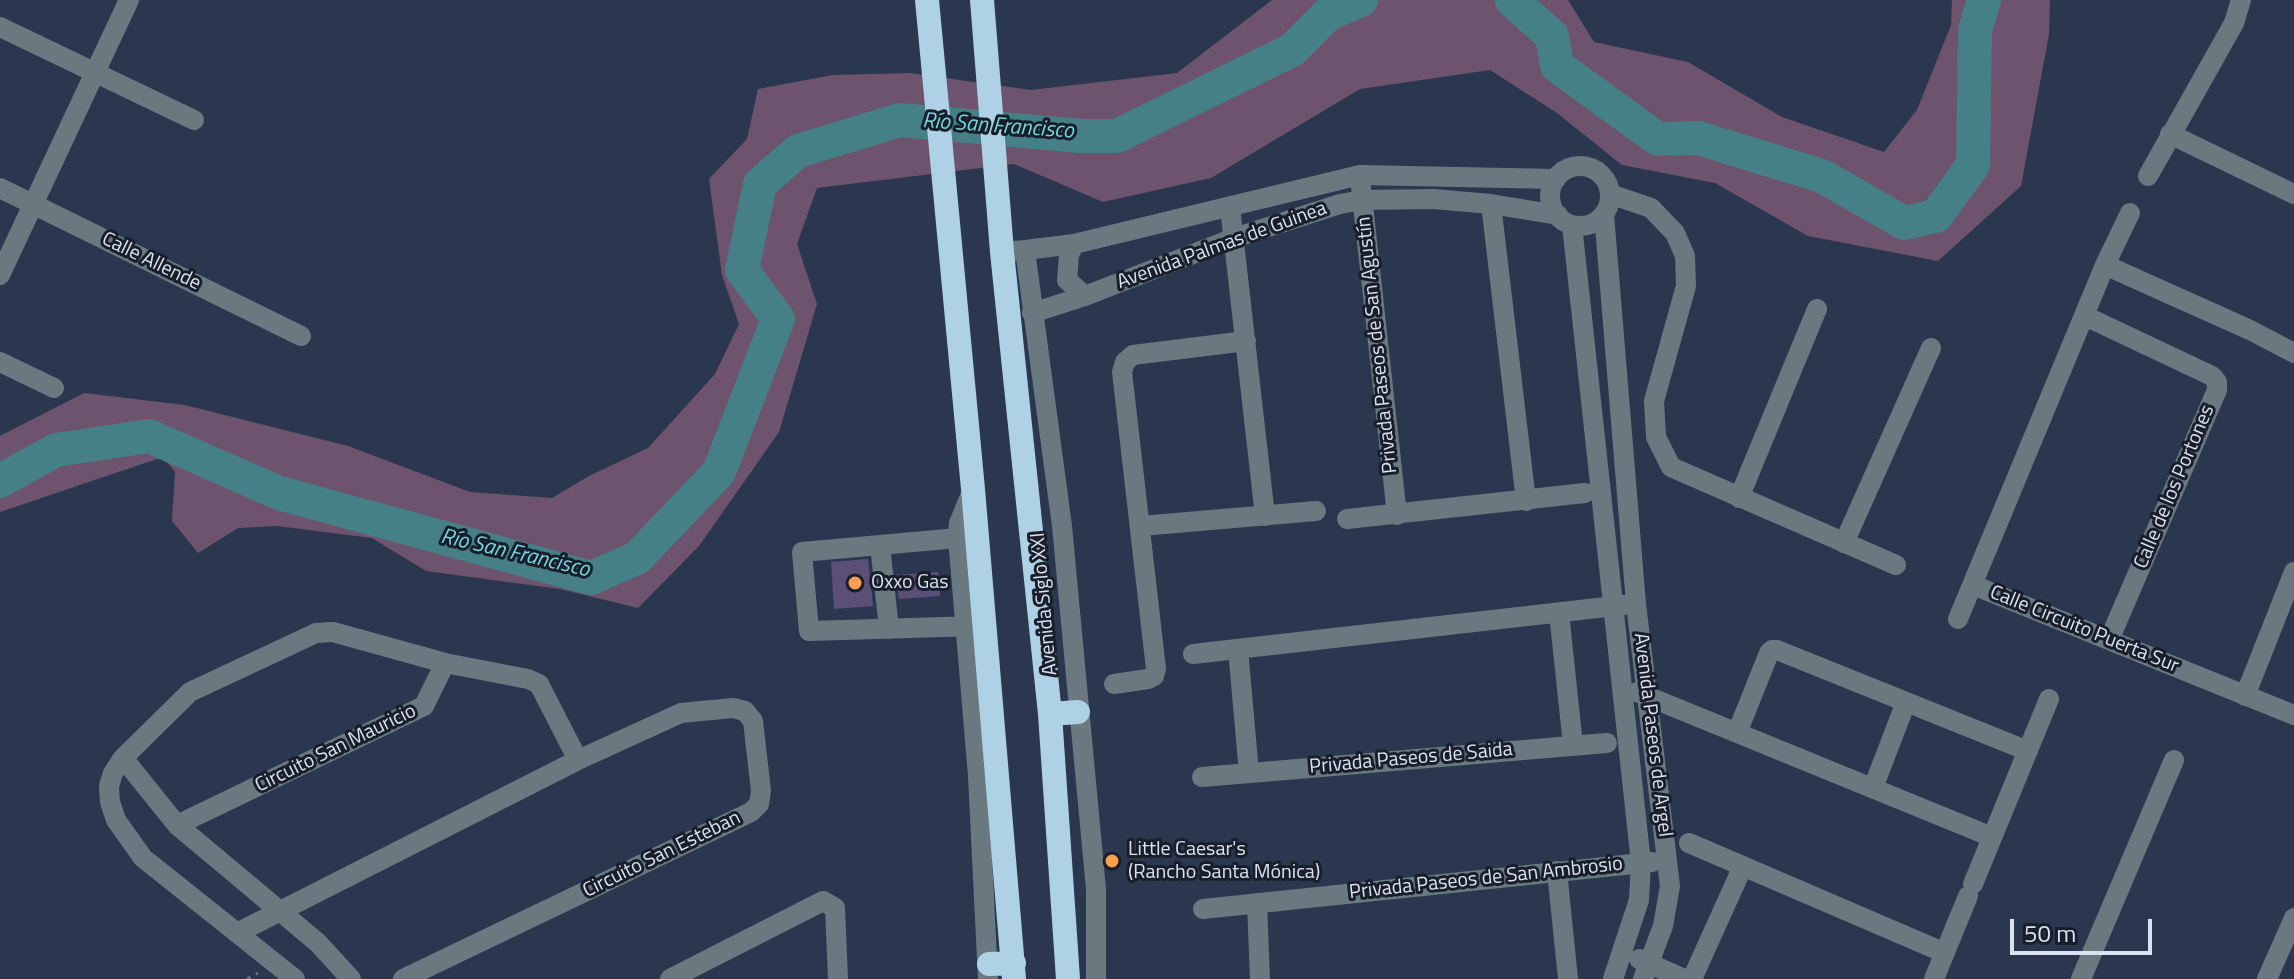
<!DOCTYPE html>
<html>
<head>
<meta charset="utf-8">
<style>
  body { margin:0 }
  #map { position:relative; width:2294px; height:979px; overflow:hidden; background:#2b374f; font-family:"Titillium Web",sans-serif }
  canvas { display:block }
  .scale { position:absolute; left:2010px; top:919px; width:142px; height:36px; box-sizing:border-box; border:4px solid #dae2f2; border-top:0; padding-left:10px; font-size:24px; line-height:28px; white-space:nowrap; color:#dae2f2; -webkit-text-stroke:6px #191f2a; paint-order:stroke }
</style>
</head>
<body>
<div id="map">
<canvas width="2294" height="979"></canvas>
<div class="scale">50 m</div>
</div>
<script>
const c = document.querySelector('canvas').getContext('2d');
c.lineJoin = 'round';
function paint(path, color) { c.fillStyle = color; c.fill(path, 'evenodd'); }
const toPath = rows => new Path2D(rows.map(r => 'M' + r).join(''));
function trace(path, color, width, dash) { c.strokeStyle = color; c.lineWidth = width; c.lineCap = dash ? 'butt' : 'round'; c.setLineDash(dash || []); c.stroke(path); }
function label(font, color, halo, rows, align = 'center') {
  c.font = font + ' "Titillium Web",sans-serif'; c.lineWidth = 6; c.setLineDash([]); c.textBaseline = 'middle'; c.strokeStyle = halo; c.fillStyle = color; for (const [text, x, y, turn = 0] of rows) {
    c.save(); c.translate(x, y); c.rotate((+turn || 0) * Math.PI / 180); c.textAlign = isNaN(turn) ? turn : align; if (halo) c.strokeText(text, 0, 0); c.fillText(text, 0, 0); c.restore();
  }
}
paint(toPath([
  [1272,0,1568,0,1594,42,1688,62,1782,117,1884,152,1917,110,1951,25,1952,0,2050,0,2049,34,2021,186,1938,261,1808,236,1715,183,1622,165,1557,113,1490,70,1360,89,1211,178,1103,202,1014,164,817,188,797,244,817,304,779,432,699,546,638,608,560,589,426,571,372,538,277,526,238,528,198,553,172,521,175,472,163,457,0,512,0,436,84,393,185,405,348,446,470,492,552,498,589,476,648,448,715,374,739,324,722,275,709,179,747,139,758,89,833,75,910,73,1031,90,1177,73]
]), '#6e536e');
trace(toPath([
  [1512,0,1552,36,1557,66,1658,139,1698,138,1822,176,1904,223,1936,216,1973,165,1975,30,1984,0],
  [0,481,56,450,149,436,279,493,591,578,637,558,719,472,778,319,742,270,760,184,798,151,900,120,1081,136,1117,136,1292,50,1328,14,1361,0]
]), '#448085', 34);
paint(toPath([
  [868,559,873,606,834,609,831,562],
  [938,572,940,596,899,599,896,575]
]), '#5a5077');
trace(toPath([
  [247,979,258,973]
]), '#677287', 3, [4, 6]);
trace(toPath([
  [0,27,194,120],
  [2170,134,2294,194],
  '1550 196a30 30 0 1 1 60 0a30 30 0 1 1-60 0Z',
  [2148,176,2234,23,2241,0],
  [1361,187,1397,515],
  [0,188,301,336],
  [1610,194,1651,208,1675,233,1685,256,1686,286,1654,401,1656,437,1671,467,1896,565],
  [1491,204,1526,501],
  [1230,207,1265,516],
  [1604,214,1636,604,1670,886,1663,926,1643,979],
  [1572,225,1641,863,1639,900,1613,979],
  [1074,244,1069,255,1067,280,1085,296],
  [1025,250,1074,244,1360,175,1556,179],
  [1002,252,1025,250,1062,526,1096,889,1096,979],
  [2105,265,2250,330,2294,353],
  [0,275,129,0],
  [1032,313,1085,296,1234,238,1340,204,1362,200,1433,199,1491,204,1558,215],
  [2085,316,2212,376,2217,382,2217,390,2109,640],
  [0,362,54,388],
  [973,489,959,523,958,538,978,776,988,979],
  [1739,498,1817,309],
  [1347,519,1585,493],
  [1141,526,1316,511],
  [958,538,802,552,809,631,977,626],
  [1844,543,1931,348],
  [880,545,889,629],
  [1973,585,2294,715],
  [1559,613,1573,745],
  [1958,619,2105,265,2130,213],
  [1238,649,1249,773],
  [1193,654,1624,605],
  [1114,684,1148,679,1154,676,1156,669,1122,372,1125,362,1133,355,1246,341],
  [1637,692,1992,837],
  [2245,696,2294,572],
  [1737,733,1769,653,1772,650,1777,650,2028,751],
  [123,758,177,825,318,943,351,979],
  [1202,777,1607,743],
  [1873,788,1906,702],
  [177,825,424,706,445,663],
  [1689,843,1945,953],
  [1557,871,1568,979],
  [1973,884,2049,699],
  [1257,903,1260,979],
  [1203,909,1652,862],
  [237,933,578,760,681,713,733,708,745,711,753,721,761,791,759,804,751,812,403,979],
  [1639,959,1684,979],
  [295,979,143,858,116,820,110,802,109,786,113,773,123,758,190,692,316,633,333,632,445,663,528,679,539,684,578,760],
  [670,979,823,901,835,908,838,979],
  [1692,979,1743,866],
  [1934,979,1968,896],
  [2081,979,2174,760],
  [2267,979,2294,918]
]), '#6a7880', 20);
trace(toPath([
  [927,0,973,489,1014,979],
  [982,0,1002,252,1050,714,1068,979],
  [1050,714,1078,712],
  [989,964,1014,963]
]), '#afd1e5', 24);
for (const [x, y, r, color] of [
  [855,583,8,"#fa9f4e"],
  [1112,861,8,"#fa9f4e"]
]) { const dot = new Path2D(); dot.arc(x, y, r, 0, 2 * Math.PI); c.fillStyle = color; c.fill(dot); trace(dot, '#191f2a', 3); }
label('20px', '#dae2f2', '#191f2a', [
  ["Avenida Palmas de Guinea",1222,246,-20],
  ["Calle Allende",151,262,26],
  ["Privada Paseos de San Agustín",1378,345,-96],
  ["Calle de los Portones",2175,487,-67],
  ["Avenida Siglo XXI",1045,604,-95],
  ["Calle Circuito Puerta Sur",2084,630,22],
  ["Avenida Paseos de Argel",1652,735,83],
  ["Circuito San Mauricio",336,749,-26],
  ["Privada Paseos de Saida",1411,759,-5],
  ["Circuito San Esteban",662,855,-26],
  ["Privada Paseos de San Ambrosio",1486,879,-6]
]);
label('20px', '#dae2f2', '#191f2a', [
  ["Oxxo Gas",871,583],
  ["Little Caesar's",1128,850],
  ["(Rancho Santa Mónica)",1128,873]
], 'left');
label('italic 22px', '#74d6de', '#191f2a', [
  ["Río San Francisco",998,127,4],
  ["Río San Francisco",515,554,13]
]);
</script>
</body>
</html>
